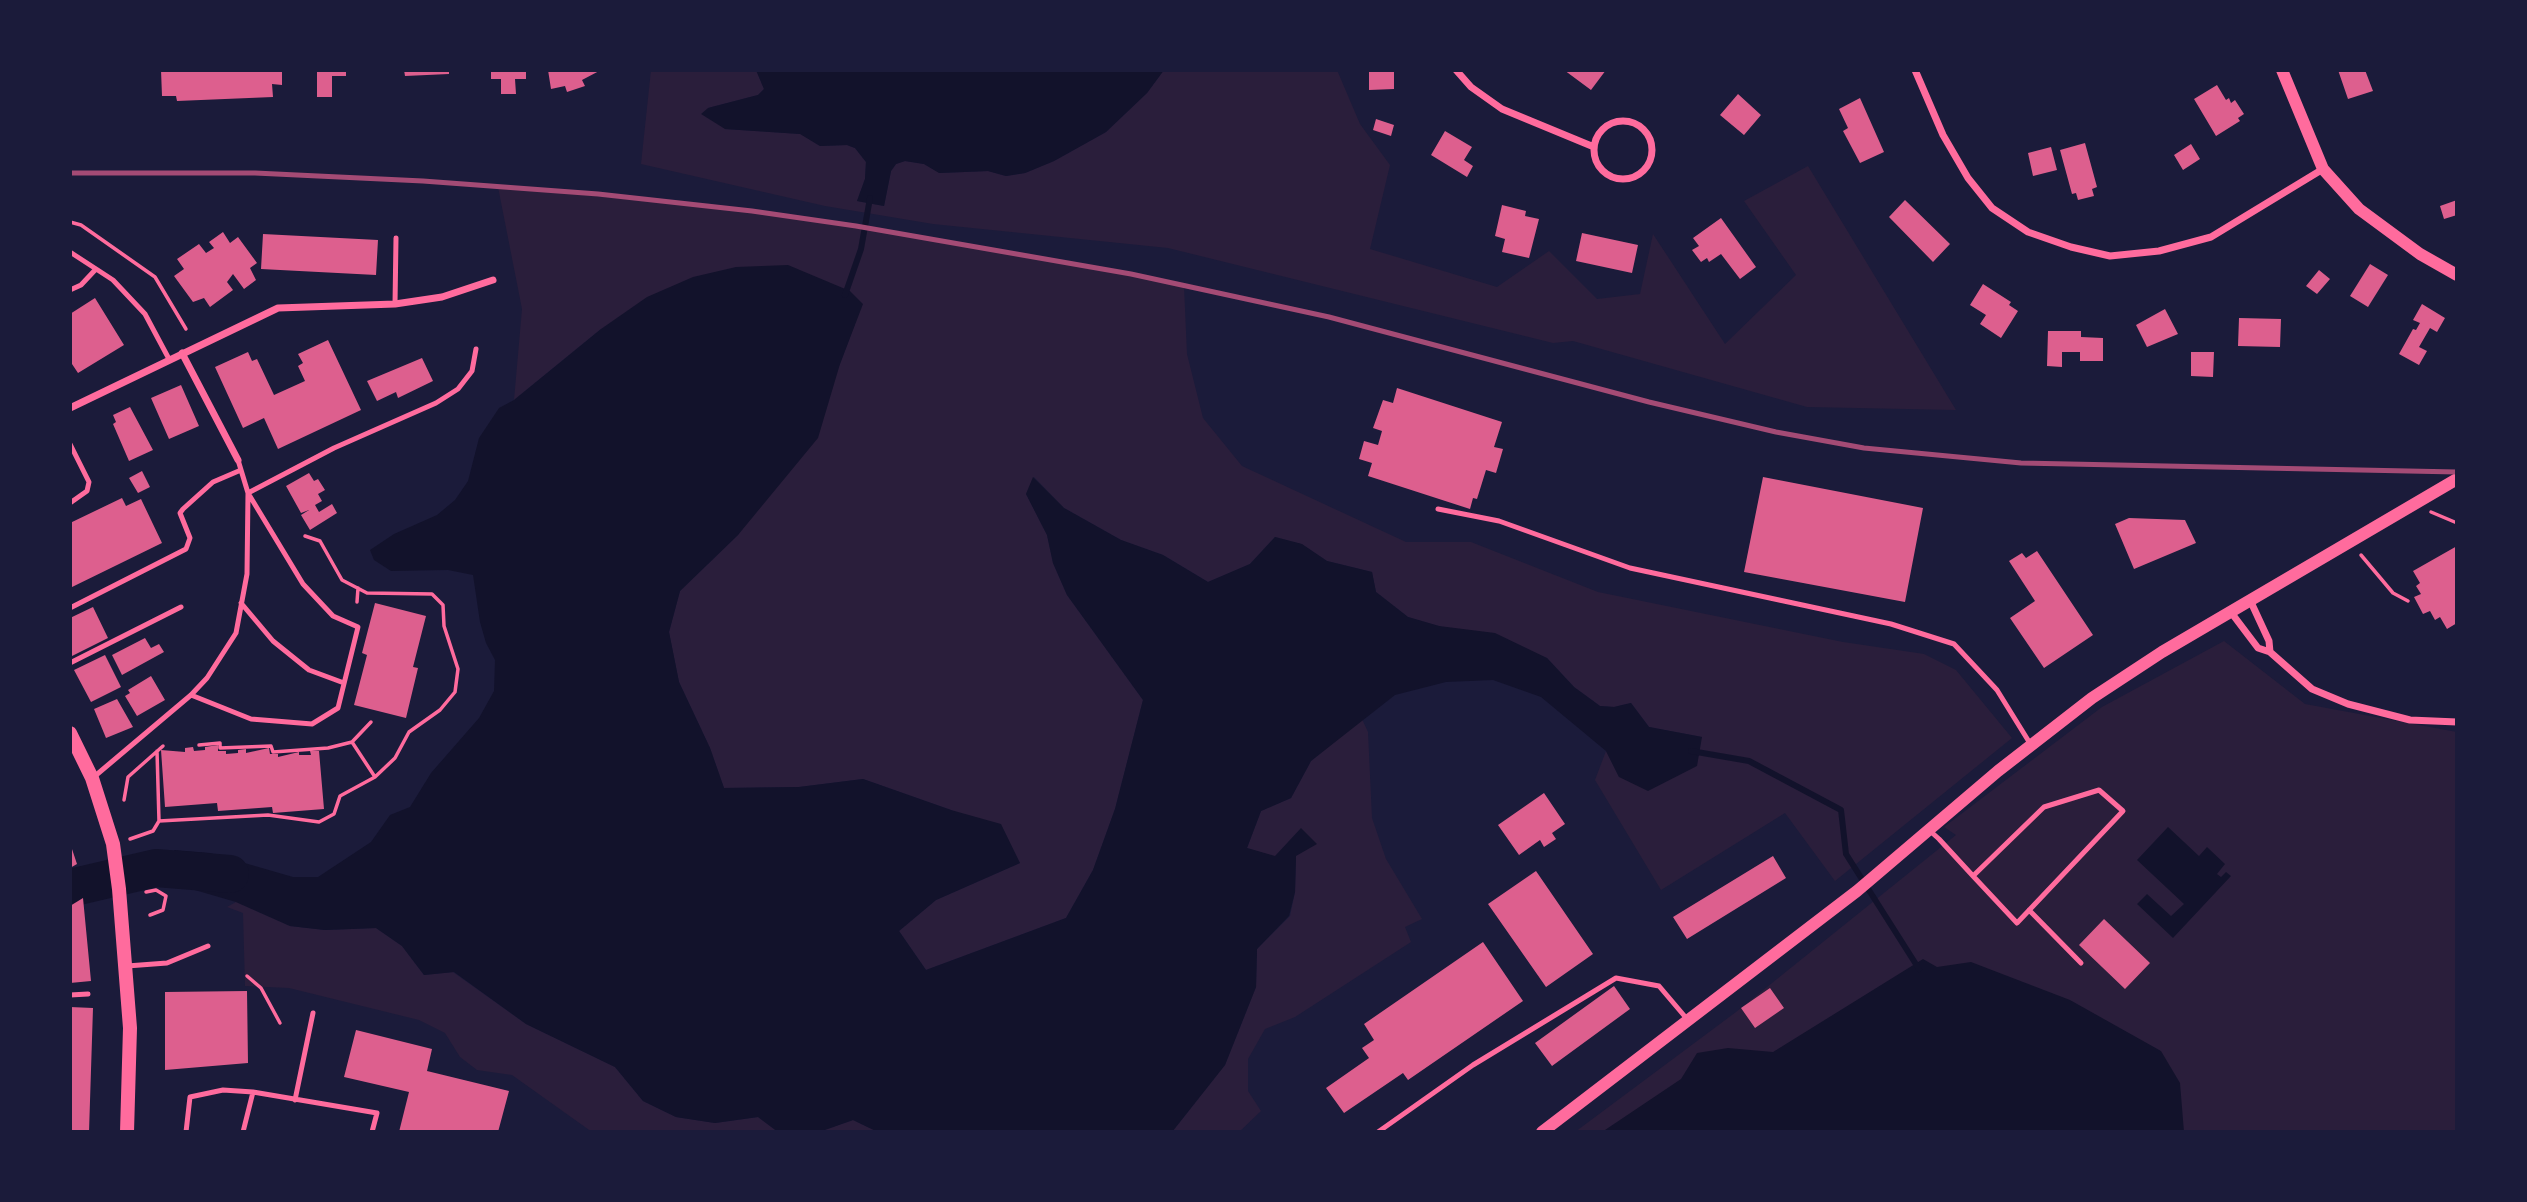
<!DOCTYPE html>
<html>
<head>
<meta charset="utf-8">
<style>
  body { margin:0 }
  #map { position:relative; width:2527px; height:1202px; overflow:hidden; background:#1b1b3a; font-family:Arial,sans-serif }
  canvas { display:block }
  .frame { position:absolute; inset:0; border:72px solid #1b1b3a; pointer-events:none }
</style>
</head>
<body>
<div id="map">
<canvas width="2527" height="1202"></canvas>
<div class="frame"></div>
</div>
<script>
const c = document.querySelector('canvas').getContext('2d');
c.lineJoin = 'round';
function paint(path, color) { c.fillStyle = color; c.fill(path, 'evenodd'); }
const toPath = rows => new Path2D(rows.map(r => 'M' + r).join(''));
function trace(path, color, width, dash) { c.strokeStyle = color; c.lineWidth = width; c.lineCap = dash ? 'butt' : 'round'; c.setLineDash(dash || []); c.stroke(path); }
paint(toPath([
  [651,70,756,70,764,89,758,95,708,108,725,129,801,134,820,146,847,145,855,148,866,162,865,179,857,201,884,206,891,171,896,164,905,161,924,164,940,173,988,171,1006,176,1025,173,1054,161,1106,132,1147,93,1164,70,1337,70,1360,124,1390,165,1370,249,1497,287,1549,251,1597,299,1640,294,1653,234,1725,344,1796,275,1744,201,1808,166,1956,410,1807,407,1573,341,1553,343,1168,248,933,224,825,206,641,164],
  [498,187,752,211,943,240,1184,286,1187,354,1203,418,1242,466,1406,542,1471,542,1598,592,1843,642,1924,654,1956,670,2012,738,1835,881,1785,813,1661,890,1595,780,1606,751,1619,777,1702,737,1649,727,1631,703,1614,707,1600,706,1574,687,1547,658,1408,617,1376,592,1372,572,1327,561,1301,544,1275,537,1250,564,1208,582,1163,555,1121,540,1064,508,1034,477,1026,494,1047,535,1053,563,1067,595,1143,700,1115,809,1093,870,1066,918,926,970,899,931,936,900,1020,863,951,810,863,779,799,787,724,788,710,748,679,682,669,632,680,591,738,535,840,364,862,304,601,329,514,400,522,309],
  [2224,641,2305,704,2457,732,2457,1132,1575,1132,1736,1012,1956,835,1944,827,2102,707],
  [1362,719,1368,732,1372,818,1386,859,1422,919,1405,927,1411,942,1295,1017,1265,1029,1248,1059,1248,1091,1261,1111,1239,1132,1172,1132,1225,1065,1256,987,1257,949,1290,916,1295,892,1296,856,1275,857,1247,848,1261,811,1291,798,1311,761],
  [236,902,290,926,325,930,376,928,402,946,424,975,453,972,526,1024,615,1067,643,1101,676,1117,715,1123,758,1117,778,1132,592,1132,512,1075,477,1070,460,1057,445,1033,419,1020,289,988,245,986,243,913,227,907],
  [853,1120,878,1132,819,1132]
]), '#2a1e3b');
paint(toPath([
  [756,70,1164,70,1147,93,1106,132,1054,161,1025,173,1006,176,988,171,939,173,924,164,905,161,896,164,891,171,884,206,857,201,865,179,866,162,855,148,847,145,820,146,800,134,725,129,701,114,708,108,758,95,764,89],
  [788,265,850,291,863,304,840,364,818,438,738,535,680,591,669,632,679,682,710,748,724,788,799,787,863,779,951,810,1001,824,1020,863,936,900,899,931,926,970,1066,918,1093,870,1115,809,1143,700,1067,595,1053,563,1047,535,1026,494,1033,477,1064,508,1121,540,1163,555,1208,582,1250,564,1275,537,1302,544,1327,561,1372,572,1376,592,1408,617,1439,626,1495,633,1547,658,1574,687,1600,706,1614,707,1631,703,1649,727,1702,737,1697,766,1648,791,1619,777,1606,751,1541,697,1493,680,1446,682,1395,695,1311,761,1291,798,1261,811,1247,848,1275,856,1301,828,1317,844,1296,856,1295,892,1289,916,1257,949,1256,987,1225,1065,1172,1132,878,1132,853,1120,819,1132,778,1132,758,1117,715,1123,676,1117,643,1101,615,1067,526,1024,454,972,424,975,402,946,376,928,325,930,290,926,236,902,181,886,174,850,210,853,293,877,318,877,371,842,390,815,410,807,431,773,479,718,494,691,495,660,486,643,480,622,473,575,448,570,391,571,374,560,370,550,394,534,437,515,455,500,468,481,479,438,499,408,514,400,601,329,647,297,693,277,736,267],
  [2168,827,2199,856,2207,847,2225,864,2217,874,2221,877,2226,872,2231,876,2173,938,2137,904,2147,894,2171,916,2184,904,2137,860],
  [1923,959,1937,967,1971,962,2070,1000,2161,1051,2180,1083,2184,1132,1602,1132,1681,1079,1697,1053,1728,1048,1773,1052]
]), '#12122b');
trace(toPath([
  [845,295,861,249,870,198],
  [1691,751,1749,761,1841,810,1846,854,1919,969]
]), '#12122b', 6);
trace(toPath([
  [70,888,156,868,230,874]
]), '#12122b', 38);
paint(toPath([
  [161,70,282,70,282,85,272,84,273,97,177,101,176,96,162,96],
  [317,70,346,70,346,76,332,76,332,97,317,97],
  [404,70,449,70,449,74,405,76],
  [491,70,526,70,526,79,515,79,516,94,501,94,501,79,491,79],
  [548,70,601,70,582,80,585,86,567,92,565,86,551,89],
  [1369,70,1394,70,1394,89,1369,90],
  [1564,70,1606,70,1591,90],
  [2338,70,2365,70,2373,91,2348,99],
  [2217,85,2226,100,2229,98,2231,103,2235,100,2244,114,2238,118,2240,121,2216,136,2194,99],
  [1738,94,1761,115,1744,135,1720,115],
  [1860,98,1884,152,1860,163,1843,131,1848,128,1839,109],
  [1376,119,1394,125,1391,136,1373,130],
  [1445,131,1472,147,1464,160,1473,166,1467,177,1431,155],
  [2085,143,2097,187,2092,189,2094,196,2078,200,2076,193,2072,194,2060,150],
  [2191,144,2200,159,2183,170,2174,155],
  [2051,147,2057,170,2033,176,2028,153],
  [1905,200,1950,244,1933,262,1889,217],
  [2457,200,2457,215,2444,219,2440,206],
  [1502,205,1526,211,1525,216,1539,219,1529,258,1502,252,1505,239,1495,236],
  [1721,218,1756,267,1740,279,1721,254,1709,262,1707,258,1701,262,1692,250,1699,246,1693,238],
  [223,232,230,243,238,237,257,263,250,268,256,280,244,289,233,274,227,282,233,290,210,307,204,298,193,302,174,276,184,269,177,259,199,244,206,253,214,248,209,242],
  [1582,233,1638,245,1632,273,1576,261],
  [263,234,378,240,376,275,261,269],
  [2370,264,2388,275,2368,307,2350,296],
  [2319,270,2330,279,2317,294,2306,286],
  [1983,284,2011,302,2009,305,2018,311,2001,338,1980,324,1986,315,1970,305],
  [95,298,124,345,78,373,70,361,70,314],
  [2422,304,2445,318,2437,332,2430,328,2419,347,2427,351,2419,365,2399,354,2413,329,2416,330,2420,323,2413,320],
  [2165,309,2178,334,2147,347,2136,325],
  [2239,318,2281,319,2280,347,2238,346],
  [2048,331,2081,331,2081,337,2103,338,2103,361,2080,361,2080,352,2062,352,2062,367,2047,366],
  [328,340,361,410,278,449,264,418,243,428,215,367,248,352,252,361,257,359,274,395,305,381,298,366,303,363,298,354],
  [2191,352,2214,352,2213,377,2191,376],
  [422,358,433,381,398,398,396,392,377,401,367,381],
  [181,385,199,426,169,439,151,398],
  [1397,388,1502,422,1494,447,1503,449,1496,473,1486,470,1477,499,1473,498,1470,509,1368,476,1372,463,1359,459,1364,441,1378,445,1382,431,1373,428,1383,400,1393,403],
  [130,407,153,450,129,461,113,424,116,422,113,415],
  [142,471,150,487,138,493,129,478],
  [309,473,314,481,318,479,325,490,318,494,322,501,315,505,319,512,332,504,337,513,310,530,301,515,309,510,301,513,286,486],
  [1763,477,1923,508,1905,602,1744,572],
  [122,498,126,506,141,499,162,543,70,588,70,523],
  [2129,518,2185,520,2196,543,2134,569,2115,524],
  [2457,546,2457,623,2447,629,2440,617,2435,620,2430,611,2423,614,2414,597,2421,594,2416,586,2420,583,2413,571],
  [2037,551,2093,635,2044,668,2010,618,2035,601,2009,561,2022,553,2026,558],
  [375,603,426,616,413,667,418,668,406,718,354,705,367,655,362,653],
  [93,607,108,638,70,657,70,618],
  [145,638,151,648,159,644,164,652,122,675,112,655],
  [105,655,121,687,91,702,74,670],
  [151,676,165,700,137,716,125,696,130,693,128,690],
  [117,699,133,727,106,738,94,709],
  [218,745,218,751,226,751,226,754,238,753,238,750,246,749,246,753,269,748,270,754,278,754,278,757,299,752,299,755,311,755,310,751,319,751,324,809,273,813,272,807,218,811,217,803,165,807,161,750,185,752,185,748,193,747,194,751,205,750,205,747],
  [1544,793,1565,824,1552,833,1556,839,1544,847,1540,840,1519,855,1498,825],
  [70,843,77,864,70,868],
  [1773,856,1786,878,1687,939,1673,917],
  [1536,871,1593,954,1546,987,1488,904],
  [83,898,91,981,70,983,70,906],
  [2104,919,2150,963,2125,989,2079,945],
  [1483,942,1523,1001,1408,1080,1403,1073,1344,1113,1326,1088,1369,1058,1362,1048,1374,1040,1364,1024],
  [1614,986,1630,1009,1552,1066,1535,1043],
  [1770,988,1784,1008,1755,1028,1741,1008],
  [247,991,248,1063,165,1070,165,992],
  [70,1007,93,1008,89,1132,70,1132],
  [356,1030,432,1049,427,1071,509,1091,498,1132,399,1132,409,1092,344,1077]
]), '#dd5f8e');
trace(toPath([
  [70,222,81,225,155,277,186,329],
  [2431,512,2457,523],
  [2361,555,2393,593,2408,601],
  [357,602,358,588],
  [352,742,375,777],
  [199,745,220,743,220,748,271,746,273,752,328,748,352,742,371,722],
  [157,751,159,821],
  [124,800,128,777,163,746],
  [130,839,153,831,159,821,268,815,319,822,334,814,340,796,375,777,395,758,409,732,440,710,455,692,458,669,444,626,443,605,432,594,367,593,342,580,320,541,305,536],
  [146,892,156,890,166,896,163,910,150,915],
  [247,976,261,988,280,1023]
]), '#ff6b9d', 3.5);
trace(toPath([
  [70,252,113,280,145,314,169,359],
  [70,290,81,285,96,269],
  [395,304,396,238],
  [70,444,89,482,87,491,70,503],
  [1438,509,1499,521,1630,568,1891,624,1954,644,1997,690,2031,745],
  [241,603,273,641,309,670,344,683],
  [70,608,186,549,190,538,180,513,183,509,213,482,241,470],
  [70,663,181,607],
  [191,695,251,719,312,724,338,708,358,627,333,616,303,584,248,493,334,448,436,403,458,389,472,371,476,349],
  [95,776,191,695,207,678,236,633,247,574,248,493,238,460],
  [1929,830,1939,839,1973,876,2017,923,2123,811,2099,790,2044,807,1973,876],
  [2029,910,2081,963],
  [127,966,167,963,208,946],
  [70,995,88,994],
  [295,1100,313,1013],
  [186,1132,190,1097,223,1090,253,1092],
  [243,1132,253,1092,377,1113,372,1132],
  [1378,1132,1473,1065,1616,978,1659,986,1687,1019]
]), '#ff6b9d', 5);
trace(toPath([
  [1456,70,1471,87,1502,109,1594,147],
  [1915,70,1943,135,1968,178,1992,208,2028,232,2071,247,2110,256,2159,251,2211,237,2323,169],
  '1594 150a29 29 0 1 1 58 0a29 29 0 1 1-58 0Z',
  [182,353,238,460],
  [70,408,278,308,395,304,442,297,493,280],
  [2230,611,2258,648,2270,652,2269,641,2250,600],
  [2270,652,2312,689,2348,704,2410,720,2457,722]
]), '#ff6b9d', 7);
trace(toPath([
  [2282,70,2323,169,2359,209,2420,254,2457,275],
  [1542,1132,1857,891,1998,771,2092,698,2162,652,2457,479]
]), '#ff6b9d', 12);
trace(toPath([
  [70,733,92,778,113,844,119,889,130,1028,127,1132]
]), '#ff6b9d', 14);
trace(toPath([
  [70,173,255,173,423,181,598,194,752,211,856,226,1131,274,1329,317,1649,402,1776,432,1864,448,2021,463,2457,472]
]), '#a44b75', 5);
</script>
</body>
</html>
